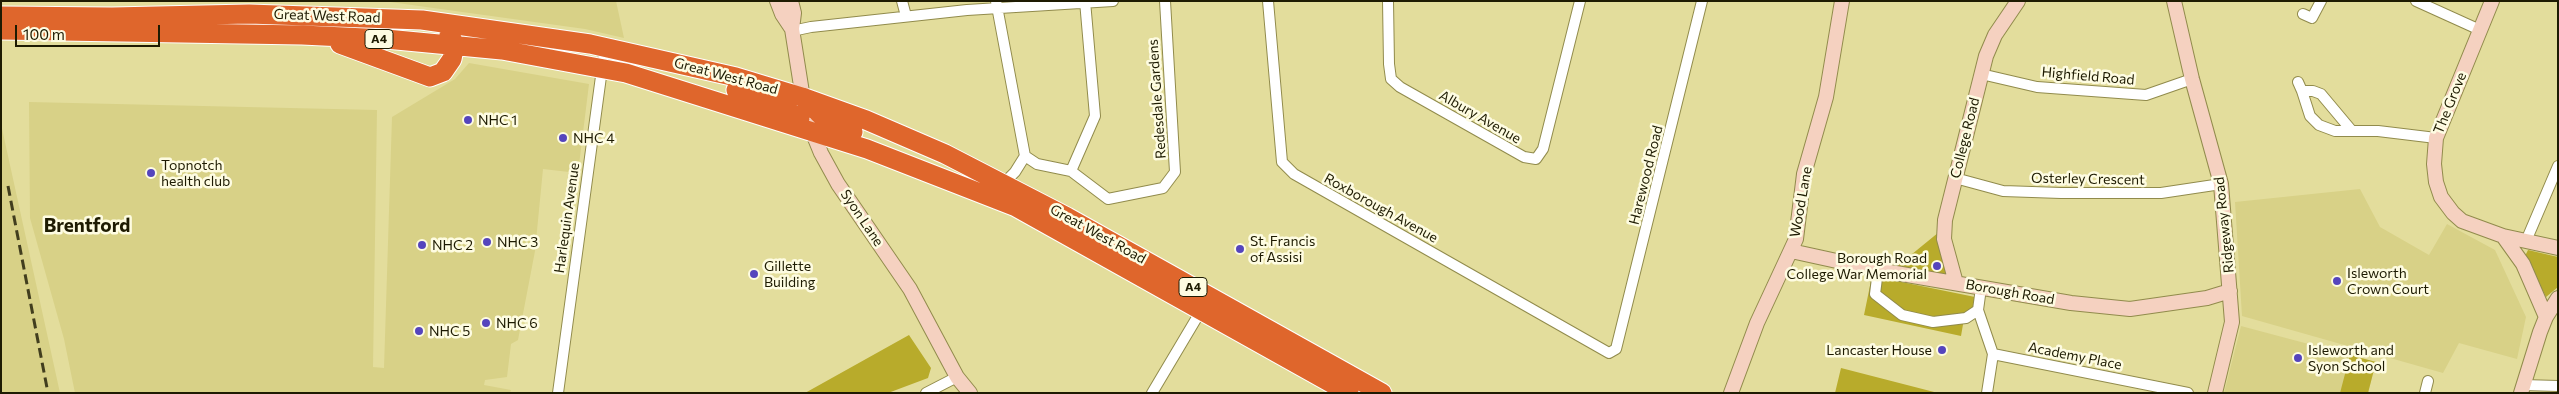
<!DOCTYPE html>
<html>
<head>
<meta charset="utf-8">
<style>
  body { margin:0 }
  #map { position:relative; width:2559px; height:394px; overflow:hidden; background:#e3dd9c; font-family:Commissioner,sans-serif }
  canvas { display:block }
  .frame { position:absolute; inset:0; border:2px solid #1e1b02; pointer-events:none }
  .scale { position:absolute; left:15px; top:25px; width:145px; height:22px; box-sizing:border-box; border:2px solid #1e1b02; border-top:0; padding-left:6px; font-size:15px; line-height:18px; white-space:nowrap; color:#1e1b02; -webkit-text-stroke:4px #fefce2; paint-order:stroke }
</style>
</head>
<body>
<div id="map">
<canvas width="2559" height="394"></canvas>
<div class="frame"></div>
<div class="scale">100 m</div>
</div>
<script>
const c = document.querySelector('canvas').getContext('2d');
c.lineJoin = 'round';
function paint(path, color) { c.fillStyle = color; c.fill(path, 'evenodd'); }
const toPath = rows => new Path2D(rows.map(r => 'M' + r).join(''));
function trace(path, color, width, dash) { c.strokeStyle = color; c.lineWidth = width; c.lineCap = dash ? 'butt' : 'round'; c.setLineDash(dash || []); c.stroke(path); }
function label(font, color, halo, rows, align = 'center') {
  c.font = font + ' Commissioner,sans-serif'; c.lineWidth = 5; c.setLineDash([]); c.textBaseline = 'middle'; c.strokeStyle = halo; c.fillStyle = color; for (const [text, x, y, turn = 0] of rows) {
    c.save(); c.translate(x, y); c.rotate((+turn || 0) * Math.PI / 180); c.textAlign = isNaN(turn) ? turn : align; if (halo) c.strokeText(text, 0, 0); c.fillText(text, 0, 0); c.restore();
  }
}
paint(toPath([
  [383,1,616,1,624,38,585,29],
  [469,63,589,84,578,173,543,169,535,251,518,340,511,344,507,377,485,380,484,385,511,390,510,393,75,393,64,339,30,218,29,102,377,110,373,367,384,368,392,117,455,79],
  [1,124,60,393,1,393],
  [2360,189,2380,227,2429,255,2447,224,2495,250,2526,317,2517,359,2459,343,2443,373,2242,316,2235,202],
  [2241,326,2376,362,2368,393,2224,393]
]), '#d8d187');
paint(toPath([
  [1944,228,1956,283,1890,272],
  [2528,250,2558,257,2558,287,2546,297,2525,256],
  [1872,276,1975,297,1973,308,1965,313,1961,336,1864,315],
  [909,335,931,368,928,378,888,393,805,393],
  [2350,355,2376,362,2368,393,2340,393],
  [1841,368,1938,393,1835,393]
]), '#b8ab2b');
const street = toPath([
  [902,1,906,16],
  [996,1,1025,156],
  [1268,1,1282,162,1294,174,1609,353,1616,349,1702,1],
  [1388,1,1389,64,1391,79,1400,87,1524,157,1536,159,1543,149,1580,1],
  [2416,1,2480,30],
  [2303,14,2312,18,2321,1],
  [792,31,811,27,967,10,1113,1],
  [1981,74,2037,87,2146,95,2192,79],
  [2298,82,2302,91],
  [2352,131,2321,94,2313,91,2302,91,2310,116,2319,125,2335,131,2378,131,2436,138],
  [1025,156,1037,164,1071,171,1108,199,1163,188,1175,172,1165,1],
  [1071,171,1095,116,1085,1],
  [1955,178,2003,191,2061,193,2161,193,2221,184],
  [1003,184,1015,172,1025,156],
  [2526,241,2558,166],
  [1878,270,1875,294,1902,315,1933,322,1966,318,1978,310],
  [1981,288,1978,310,1993,354,1987,393],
  [1993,354,2188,393],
  [2523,385,2558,386],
  [558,393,605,47],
  [926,393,957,377],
  [1152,393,1202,309],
  [2425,393,2428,381]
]);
const secondary = toPath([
  [777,1,782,14,792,29,804,105],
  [791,1,794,13,792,29],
  [2174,1,2192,79,2221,184,2232,322,2215,393],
  [2492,1,2436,138,2434,164,2436,182,2441,197,2453,213,2462,221,2503,236,2558,248],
  [810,126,821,153,838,184,910,289,957,377,970,393],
  [2503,236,2523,264,2546,317],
  [1791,251,1878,270,2071,303,2130,309,2207,298,2230,291],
  [1956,283,1944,239,1945,220,1986,56,1995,35,2018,1],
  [1731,393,1757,323,1796,239,1804,174,1826,97,1842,1],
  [2521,393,2540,332,2546,317,2558,298]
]);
const highway = toPath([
  [1,16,112,17,249,14,422,20,590,44,736,77,802,97,866,120,945,154,1067,217,1382,393],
  [1,30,302,35,386,39,502,50,626,73,867,149,1016,207,1349,393],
  [340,44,430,77,443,72,452,59,455,44,449,35],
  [736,90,768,101,800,118],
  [806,101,825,119,853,132]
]);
trace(street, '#918b4c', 12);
trace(secondary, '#918b4c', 16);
trace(highway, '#fff', 21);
trace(street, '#fff', 10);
trace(secondary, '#f5d1c0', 14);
trace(highway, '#df662c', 19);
trace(toPath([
  [8,186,48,393]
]), '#423e1e', 3, [10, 5]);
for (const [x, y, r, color] of [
  [468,120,5,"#5545bd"],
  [563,138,5,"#5545bd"],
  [151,173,5,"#5545bd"],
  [487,242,5,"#5545bd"],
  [422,245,5,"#5545bd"],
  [1240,249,5,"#5545bd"],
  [1937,266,5,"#5545bd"],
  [754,274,5,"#5545bd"],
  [2337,281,5,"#5545bd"],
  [486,323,5,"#5545bd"],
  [419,331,5,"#5545bd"],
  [1942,350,5,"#5545bd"],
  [2298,358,5,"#5545bd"]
]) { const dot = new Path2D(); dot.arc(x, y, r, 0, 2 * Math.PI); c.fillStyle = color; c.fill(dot); trace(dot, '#fefce2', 2); }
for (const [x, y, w] of [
  [379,39,28],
  [1193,287,28]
]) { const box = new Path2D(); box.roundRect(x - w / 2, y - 9.5, w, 19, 4); c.fillStyle = '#fefce2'; c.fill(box); trace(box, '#1e1b02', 1); }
label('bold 12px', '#1e1b02', null, [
  ["A4",379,39],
  ["A4",1193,287]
]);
label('14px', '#1e1b02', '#fefce2', [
  ["Great West Road",327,16,2],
  ["Great West Road",726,76,15],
  ["Highfield Road",2088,76,5],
  ["Redesdale Gardens",1157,99,-94],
  ["The Grove",2450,103,-68],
  ["Albury Avenue",1480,117,30],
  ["College Road",1965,138,-76],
  ["Harewood Road",1646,175,-76],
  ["Osterley Crescent",2088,179,1],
  ["Wood Lane",1801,202,-80],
  ["Roxborough Avenue",1381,208,29],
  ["Harlequin Avenue",567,218,-82],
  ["Syon Lane",862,218,56],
  ["Ridgeway Road",2224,225,-96],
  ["Great West Road",1098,234,29],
  ["Borough Road",2010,292,10],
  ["Academy Place",2075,356,11]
]);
label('14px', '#1e1b02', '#fefce2', [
  ["NHC 1",478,120],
  ["NHC 4",573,138],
  ["Topnotch",161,165],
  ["health club",161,181],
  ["St. Francis",1250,241],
  ["of Assisi",1250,257],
  ["NHC 3",497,242],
  ["NHC 2",432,245],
  ["Borough Road",1927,258,"right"],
  ["College War Memorial",1927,274,"right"],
  ["Gillette",764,266],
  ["Building",764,282],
  ["Isleworth",2347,273],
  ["Crown Court",2347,289],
  ["NHC 6",496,323],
  ["NHC 5",429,331],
  ["Lancaster House",1932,350,"right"],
  ["Isleworth and",2308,350],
  ["Syon School",2308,366]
], 'left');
label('bold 19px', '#1e1b02', '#fefce2', [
  ["Brentford",87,226]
]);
</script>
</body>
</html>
